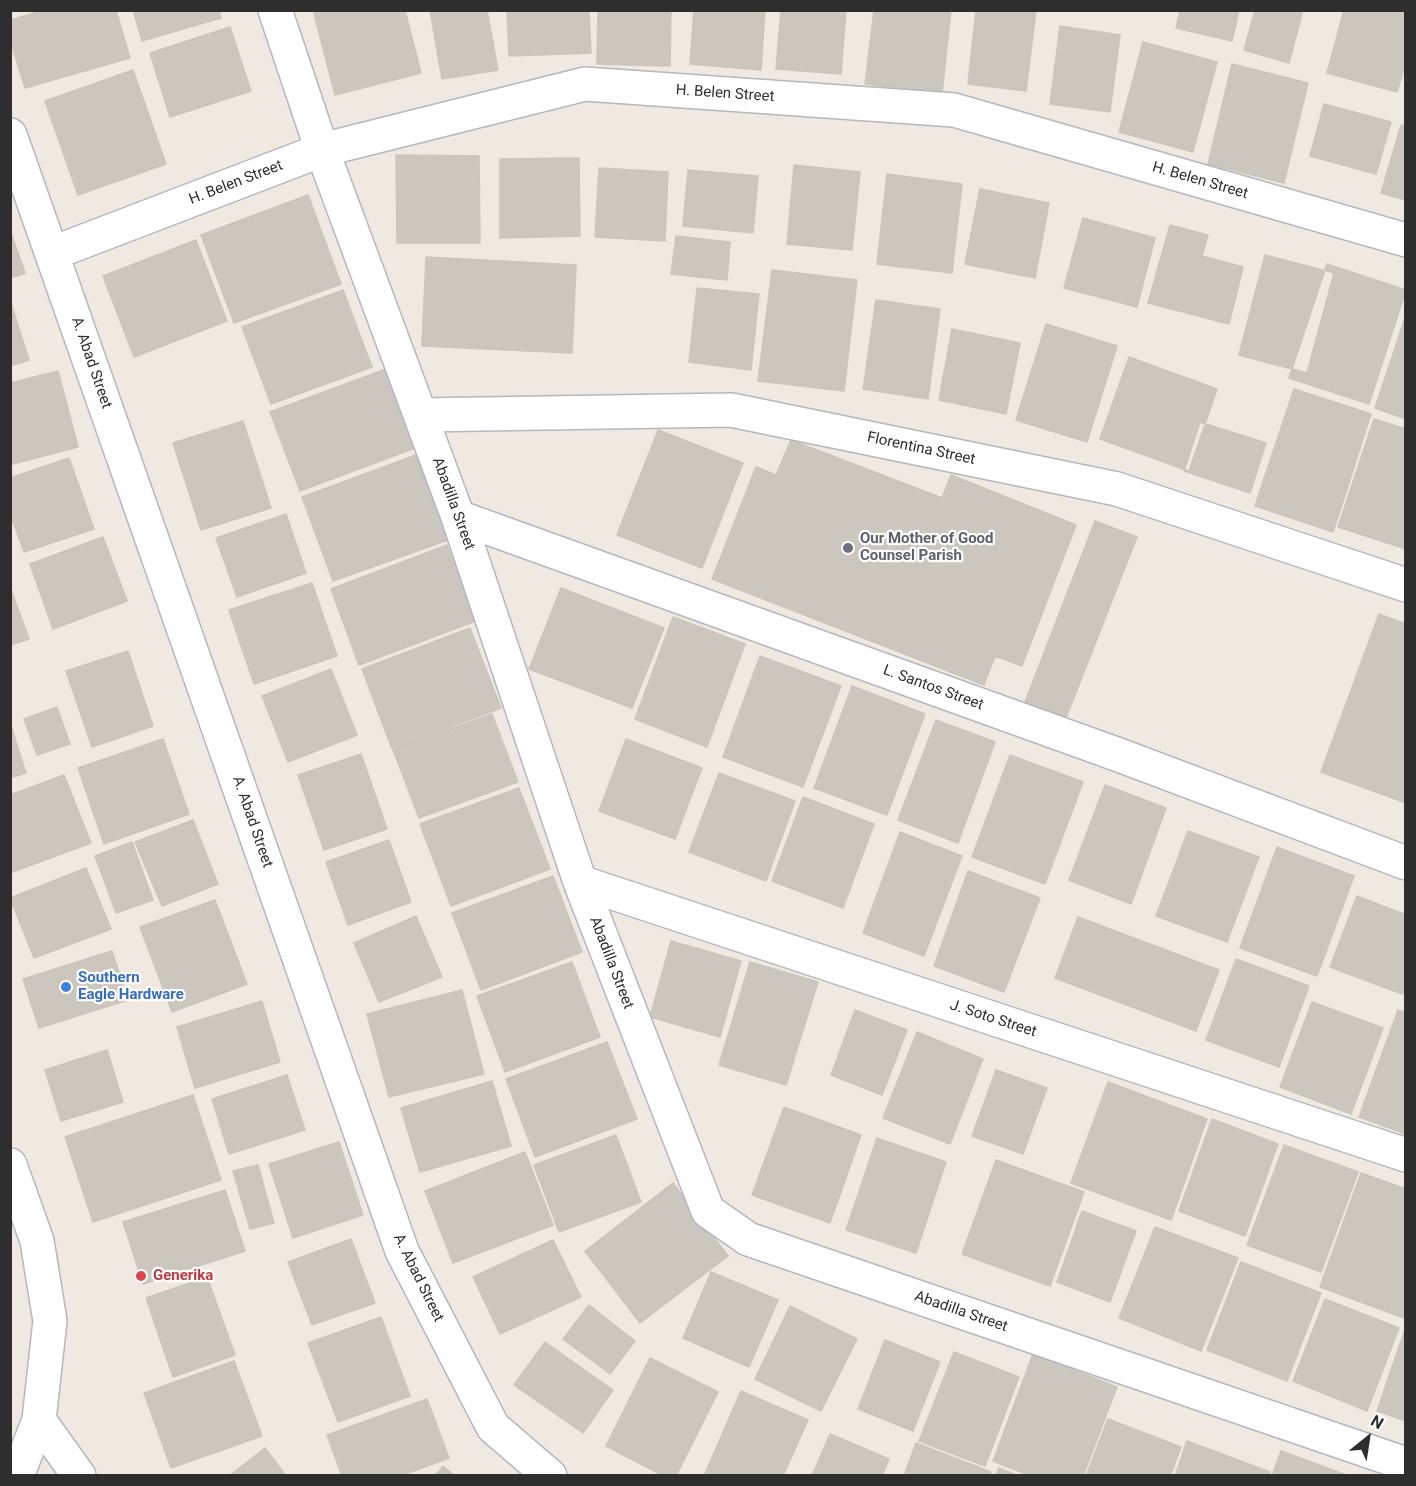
<!DOCTYPE html>
<html>
<head>
<meta charset="utf-8">
<style>
  body { margin:0 }
  #map { position:relative; width:1416px; height:1486px; overflow:hidden; background:#efe9e1; font-family:Roboto,sans-serif }
  canvas { display:block }
  .frame { position:absolute; inset:0; border:12px solid #2e2e2e; pointer-events:none }
  .north { position:absolute; left:1338px; top:1408px; width:60px; height:60px; -webkit-text-stroke:4px #fff; paint-order:stroke; rotate:30deg; font-size:16px; font-weight:700; line-height:24px; text-align:center; color:#2e2e2e }
  .north::after { content:''; display:block; margin:auto; width:21px; height:27px; background:#2e2e2e; clip-path:polygon(50% 0,100% 100%,50% 72%,0 100%) }
</style>
</head>
<body>
<div id="map">
<canvas width="1416" height="1486"></canvas>
<div class="frame"></div>
<div class="north">N</div>
</div>
<script>
const c = document.querySelector('canvas').getContext('2d');
c.lineJoin = 'round';
function paint(path, color) { c.fillStyle = color; c.fill(path, 'evenodd'); }
const toPath = rows => new Path2D(rows.map(r => 'M' + r).join(''));
function trace(path, color, width, dash) { c.strokeStyle = color; c.lineWidth = width; c.lineCap = dash ? 'butt' : 'round'; c.setLineDash(dash || []); c.stroke(path); }
function label(font, color, halo, rows, align = 'center') {
  c.font = font + ' Roboto,sans-serif'; c.lineWidth = 4.5; c.setLineDash([]); c.textBaseline = 'middle'; c.strokeStyle = halo; c.fillStyle = color; for (const [text, x, y, turn = 0] of rows) {
    c.save(); c.translate(x, y); c.rotate((+turn || 0) * Math.PI / 180); c.textAlign = isNaN(turn) ? turn : align; if (halo) c.strokeText(text, 0, 0); c.fillText(text, 0, 0); c.restore();
  }
}
const building = toPath([
  [45,10,116,10,130,58,25,88,10,39,10,20,45,10],
  [133,10,219,10,221,18,142,41,133,10],
  [313,10,405,10,421,73,335,95,313,10],
  [430,10,487,10,498,70,442,79,430,10],
  [507,10,589,10,591,53,509,56,507,10],
  [598,10,671,10,670,66,597,64,598,10],
  [694,10,765,10,761,70,690,64,694,10],
  [781,10,846,10,841,74,776,69,781,10],
  [874,10,951,10,942,93,865,84,874,10],
  [976,10,1036,10,1026,91,968,84,976,10],
  [1180,10,1239,10,1232,41,1176,28,1180,10],
  [1255,10,1303,10,1289,63,1244,50,1255,10],
  [1344,10,1393,10,1406,14,1406,62,1397,92,1327,73,1344,10],
  [1060,26,1120,35,1110,112,1050,104,1060,26],
  [230,27,251,91,170,117,150,53,230,27],
  [1143,42,1217,62,1193,152,1119,132,1143,42],
  [1232,64,1308,83,1284,183,1208,164,1232,64],
  [133,70,166,164,78,195,45,101,133,70],
  [1324,104,1391,122,1376,174,1310,156,1324,104],
  [1401,125,1406,126,1406,200,1381,193,1401,125],
  [396,155,479,156,480,243,397,243,396,155],
  [579,158,580,236,500,238,500,159,579,158],
  [794,165,860,172,852,250,787,244,794,165],
  [599,168,668,172,665,241,595,237,599,168],
  [688,170,758,176,753,233,683,226,688,170],
  [887,174,962,184,952,273,877,264,887,174],
  [980,189,1049,203,1035,278,965,264,980,189],
  [308,195,341,284,234,323,201,235,308,195],
  [1083,218,1155,238,1137,307,1064,288,1083,218],
  [1170,225,1208,235,1202,256,1243,267,1229,324,1148,303,1170,225],
  [10,230,25,273,10,278,10,230],
  [676,236,730,242,727,280,671,274,676,236],
  [196,240,227,321,134,357,103,276,196,240],
  [1265,255,1334,273,1307,373,1239,355,1265,255],
  [426,257,576,265,572,353,422,346,426,257],
  [1327,264,1406,290,1369,404,1289,378,1327,264],
  [772,270,857,280,844,391,758,381,772,270],
  [697,288,759,294,751,370,689,362,697,288],
  [343,290,372,367,271,404,242,327,343,290],
  [10,300,29,360,10,366,10,300],
  [876,300,940,309,928,399,863,389,876,300],
  [1406,315,1406,419,1375,408,1406,315],
  [1046,324,1117,346,1087,442,1016,420,1046,324],
  [952,329,1020,343,1006,414,939,400,952,329],
  [1129,357,1217,389,1189,471,1100,439,1129,357],
  [386,369,415,448,300,491,270,412,386,369],
  [58,371,78,447,13,464,10,454,10,383,58,371],
  [1294,389,1371,414,1333,532,1255,506,1294,389],
  [1374,419,1406,429,1406,549,1338,527,1374,419],
  [243,421,271,508,201,530,173,443,243,421],
  [1200,422,1266,443,1250,493,1184,471,1200,422],
  [658,430,743,463,702,568,617,535,658,430],
  [791,440,942,498,951,475,1076,525,1022,666,995,656,984,685,712,579,756,467,776,475,791,440],
  [416,455,448,540,333,581,302,497,416,455],
  [69,458,94,529,24,552,10,513,10,478,69,458],
  [286,514,306,573,237,597,216,538,286,514],
  [1095,521,1137,537,1066,718,1025,702,1095,521],
  [103,537,127,601,53,629,30,564,103,537],
  [447,545,476,621,359,665,331,589,447,545],
  [312,583,337,656,254,684,229,610,312,583],
  [10,587,29,639,10,645,10,587],
  [561,588,664,628,632,708,529,669,561,588],
  [1379,614,1406,624,1406,803,1321,772,1379,614],
  [673,617,745,644,707,747,635,719,673,617],
  [470,628,501,708,392,749,362,669,470,628],
  [128,651,153,726,92,747,66,671,128,651],
  [760,656,841,686,803,787,723,757,760,656],
  [331,669,357,735,288,762,262,696,331,669],
  [852,686,925,714,887,815,814,788,852,686],
  [57,707,70,744,37,755,24,719,57,707],
  [492,714,518,782,419,818,393,750,492,714],
  [936,720,995,742,958,843,898,820,936,720],
  [10,723,26,773,10,778,10,723],
  [163,739,189,814,104,844,78,768,163,739],
  [626,739,702,768,675,839,599,811,626,739],
  [361,754,387,829,324,850,298,775,361,754],
  [1010,755,1083,782,1045,884,972,857,1010,755],
  [719,773,795,801,766,881,689,852,719,773],
  [64,775,91,843,10,873,10,795,64,775],
  [1105,785,1166,808,1131,904,1069,880,1105,785],
  [519,788,550,869,451,906,420,824,519,788],
  [803,797,874,824,843,908,772,881,803,797],
  [193,820,218,884,162,906,135,842,193,820],
  [1188,831,1259,857,1227,942,1156,916,1188,831],
  [900,832,962,856,924,956,863,933,900,832],
  [389,840,411,902,348,925,326,862,389,840],
  [132,842,153,900,116,913,95,856,132,842],
  [1277,847,1354,876,1317,976,1240,948,1277,847],
  [86,868,111,929,34,958,10,898,86,868],
  [968,871,1040,898,1004,992,934,966,968,871],
  [553,876,582,952,481,990,452,913,553,876],
  [1357,896,1406,915,1406,984,1402,994,1330,967,1357,896],
  [215,900,247,984,172,1012,140,927,215,900],
  [416,916,442,977,379,1002,354,943,416,916],
  [1078,917,1219,970,1196,1031,1055,978,1078,917],
  [671,941,741,961,720,1037,650,1017,671,941],
  [112,951,128,1000,39,1028,23,979,112,951],
  [1236,959,1309,986,1279,1067,1206,1040,1236,959],
  [572,962,600,1037,505,1072,477,996,572,962],
  [750,962,818,982,786,1085,719,1065,750,962],
  [462,990,484,1074,389,1097,367,1014,462,990],
  [262,1001,280,1062,195,1088,177,1027,262,1001],
  [1312,1002,1383,1028,1351,1114,1280,1087,1312,1002],
  [855,1010,907,1030,882,1095,831,1075,855,1010],
  [1398,1010,1406,1013,1406,1134,1359,1117,1398,1010],
  [917,1032,983,1059,950,1144,883,1118,917,1032],
  [607,1042,637,1119,535,1157,506,1079,607,1042],
  [107,1050,123,1102,61,1121,45,1070,107,1050],
  [996,1070,1047,1088,1023,1154,972,1136,996,1070],
  [287,1075,305,1130,229,1154,212,1099,287,1075],
  [492,1081,511,1146,420,1172,401,1108,492,1081],
  [1108,1082,1207,1119,1171,1220,1071,1183,1108,1082],
  [193,1095,221,1180,93,1222,65,1137,193,1095],
  [784,1107,861,1135,830,1223,752,1195,784,1107],
  [1212,1119,1278,1144,1245,1236,1179,1211,1212,1119],
  [616,1135,641,1202,559,1232,534,1165,616,1135],
  [877,1138,946,1162,916,1253,846,1230,877,1138],
  [339,1142,363,1215,293,1238,269,1164,339,1142],
  [1284,1145,1358,1172,1321,1272,1247,1245,1284,1145],
  [525,1152,553,1225,453,1263,425,1191,525,1152],
  [996,1160,1084,1192,1050,1286,962,1254,996,1160],
  [258,1165,274,1223,250,1229,233,1171,258,1165],
  [1361,1173,1406,1189,1404,1318,1320,1287,1361,1173],
  [673,1183,728,1256,640,1323,585,1251,673,1183],
  [225,1190,245,1251,143,1284,123,1222,225,1190],
  [1082,1211,1136,1231,1110,1302,1057,1282,1082,1211],
  [1155,1227,1238,1258,1201,1351,1119,1318,1155,1227],
  [351,1239,375,1303,312,1325,288,1262,351,1239],
  [553,1240,581,1297,500,1334,473,1277,553,1240],
  [1241,1262,1321,1293,1287,1381,1207,1350,1241,1262],
  [711,1272,778,1300,749,1367,683,1338,711,1272],
  [207,1277,235,1355,173,1377,146,1298,207,1277],
  [1325,1299,1399,1328,1367,1411,1293,1381,1325,1299],
  [589,1305,635,1341,610,1374,563,1339,589,1305],
  [790,1306,857,1339,821,1411,755,1379,790,1306],
  [381,1317,410,1396,338,1422,308,1343,381,1317],
  [1404,1332,1406,1333,1406,1421,1377,1411,1404,1332],
  [885,1340,940,1362,913,1431,858,1409,885,1340],
  [545,1342,613,1390,583,1433,514,1385,545,1342],
  [954,1352,1019,1377,985,1466,919,1441,954,1352],
  [1033,1354,1117,1387,1083,1476,1031,1476,993,1461,1033,1354],
  [650,1358,718,1392,676,1476,664,1476,606,1446,650,1358],
  [234,1361,262,1436,171,1468,144,1393,234,1361],
  [741,1391,808,1420,783,1476,704,1476,741,1391],
  [427,1399,449,1458,400,1476,342,1476,327,1435,427,1399],
  [1108,1419,1181,1447,1170,1476,1086,1476,1108,1419],
  [830,1434,889,1459,882,1476,812,1476,830,1434],
  [1187,1441,1270,1472,1269,1476,1175,1476,1187,1441],
  [916,1443,991,1472,989,1476,904,1476,916,1443],
  [265,1448,286,1476,229,1476,265,1448],
  [1281,1451,1349,1476,1272,1476,1281,1451],
  [443,1466,455,1476,435,1476,443,1466],
  [999,1468,1019,1476,996,1476,999,1468]
]);
paint(building, '#cbc7bf');
trace(building, '#cbc5ba', 1.5);
const minor = toPath([
  [275,10,322,150,458,517,580,882,708,1211,748,1239,1406,1464],
  [10,135,402,1251,493,1427,550,1476],
  [53,253,322,150,585,84,954,110,1406,240],
  [421,415,731,410,1117,489,1406,585],
  [458,517,1119,755,1406,863],
  [580,882,1406,1155]
]);
const tertiary = toPath([
  [39,1420,79,1476]
]);
const secondary = toPath([
  [10,1165,37,1241,50,1321,39,1420,17,1476]
]);
trace(minor, '#b4b7c1', 36);
trace(tertiary, '#b4b7c1', 36);
trace(secondary, '#b4b7c1', 36);
trace(minor, '#fff', 33);
trace(tertiary, '#fff', 33);
trace(secondary, '#fff', 33);
for (const [x, y, r, color] of [
  [848,548,6,"#6b7280"],
  [66,987,6,"#3f7fe0"],
  [141,1276,6,"#e0444e"]
]) { const dot = new Path2D(); dot.arc(x, y, r, 0, 2 * Math.PI); c.fillStyle = color; c.fill(dot); trace(dot, '#fff', 2); }
label('15px', '#2e2e2e', '#fff', [
  ["H. Belen Street",725,94,4],
  ["H. Belen Street",1200,181,16],
  ["H. Belen Street",236,183,-21],
  ["A. Abad Street",91,363,71],
  ["Florentina Street",921,449,12],
  ["Abadilla Street",453,504,70],
  ["L. Santos Street",933,688,20],
  ["A. Abad Street",252,822,71],
  ["Abadilla Street",611,963,69],
  ["J. Soto Street",993,1019,18],
  ["A. Abad Street",418,1278,64],
  ["Abadilla Street",961,1312,19]
]);
label('bold 15px', '#5b616d', '#fff', [
  ["Our Mother of Good",860,539],
  ["Counsel Parish",860,556]
], 'left');
label('bold 15px', '#366cbe', '#fff', [
  ["Southern",78,978],
  ["Eagle Hardware",78,995]
], 'left');
label('bold 15px', '#be3a42', '#fff', [
  ["Generika",153,1276]
], 'left');
</script>
</body>
</html>
